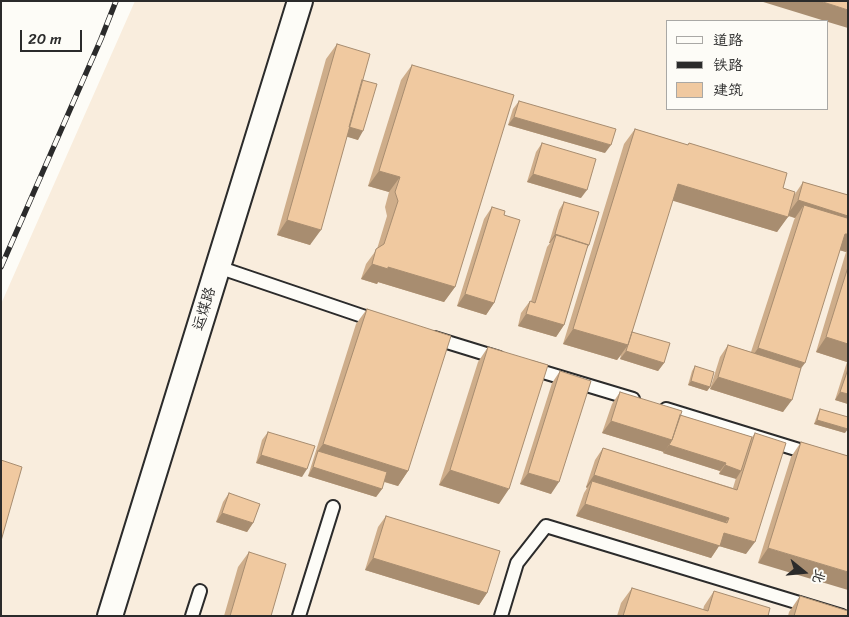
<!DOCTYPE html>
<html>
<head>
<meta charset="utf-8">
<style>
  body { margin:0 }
  #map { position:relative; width:849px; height:617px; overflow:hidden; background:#fdfcf7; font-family:Sriracha,"LXGW WenKai TC",sans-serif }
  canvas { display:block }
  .frame { position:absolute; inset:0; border:2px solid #2b2b2b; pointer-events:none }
  .legend { position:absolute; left:666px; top:20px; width:162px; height:90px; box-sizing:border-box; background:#fdfcf7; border:1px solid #a9a8a5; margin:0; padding:6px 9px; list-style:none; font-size:15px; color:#2b2b2b }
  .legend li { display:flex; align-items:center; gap:10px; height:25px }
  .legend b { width:25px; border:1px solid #a9a8a5 }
  .north { position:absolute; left:779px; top:547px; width:50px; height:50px; -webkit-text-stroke:4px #fdfcf7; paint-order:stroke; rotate:107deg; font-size:14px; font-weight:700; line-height:20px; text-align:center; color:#2b2b2b }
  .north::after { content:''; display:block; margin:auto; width:18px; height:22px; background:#2b2b2b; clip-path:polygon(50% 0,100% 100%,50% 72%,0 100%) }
  .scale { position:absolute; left:20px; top:30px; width:62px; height:22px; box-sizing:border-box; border:2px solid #2b2b2b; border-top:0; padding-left:6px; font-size:15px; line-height:18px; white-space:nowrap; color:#2b2b2b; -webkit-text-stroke:4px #fdfcf7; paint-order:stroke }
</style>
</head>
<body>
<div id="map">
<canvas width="849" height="617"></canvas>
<div class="frame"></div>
<ul class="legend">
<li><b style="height:6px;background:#fdfcf7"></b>道路</li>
<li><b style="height:6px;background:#2b2b2b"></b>铁路</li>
<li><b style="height:14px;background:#f0c9a0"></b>建筑</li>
</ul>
<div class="north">北</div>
<div class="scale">20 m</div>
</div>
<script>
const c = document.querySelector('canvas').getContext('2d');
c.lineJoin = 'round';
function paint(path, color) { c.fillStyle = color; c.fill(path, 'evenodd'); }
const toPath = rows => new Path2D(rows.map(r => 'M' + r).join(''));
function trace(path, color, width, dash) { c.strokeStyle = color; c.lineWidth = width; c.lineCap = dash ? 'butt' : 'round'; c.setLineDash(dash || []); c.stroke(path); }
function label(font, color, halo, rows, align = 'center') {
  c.font = font + ' Sriracha,"LXGW WenKai TC",sans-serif'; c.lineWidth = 4; c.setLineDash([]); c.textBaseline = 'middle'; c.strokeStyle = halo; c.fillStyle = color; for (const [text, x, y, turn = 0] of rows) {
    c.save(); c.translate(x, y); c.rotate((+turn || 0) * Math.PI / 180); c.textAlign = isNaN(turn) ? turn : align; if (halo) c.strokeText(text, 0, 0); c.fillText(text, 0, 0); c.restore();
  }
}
paint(toPath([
  [135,1,848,1,848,616,1,616,1,304],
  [668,21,828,21,828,109,668,109]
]), '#f9eddd');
const lane = toPath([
  [218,267,377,321],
  [434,338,499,358],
  [530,368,633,399],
  [666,409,812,454],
  [192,616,200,591],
  [299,616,333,507],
  [501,616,517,563,546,526,842,616]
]);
const street = toPath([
  [110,616,300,1]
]);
trace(lane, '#2b2b2b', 16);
trace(street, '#2b2b2b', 28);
trace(lane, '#fdfcf7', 12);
trace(street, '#fdfcf7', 24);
const rail = toPath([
  [1,267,101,39,116,1]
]);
trace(rail, '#2b2b2b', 5.5);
trace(rail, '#fdfcf7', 4, [11]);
paint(toPath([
  [337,44,362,80,358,140,347,136,310,245,277,235,326,59],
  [412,65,455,287,444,302,378,282,377,284,361,279,366,264,377,249,387,216,385,207,389,192,368,186,401,80],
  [519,101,605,153,508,125,513,109],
  [635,129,688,145,689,143,795,194,803,182,848,195,848,404,835,400,847,362,816,352,846,252,840,250,801,367,783,412,710,389,720,357,728,345,751,352,794,220,795,218,788,216,777,232,672,200,632,332,664,363,658,371,620,359,621,355,617,360,563,344,624,144],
  [542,143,581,198,527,182,536,152],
  [564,202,589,245,587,248,564,325,556,337,518,326,521,313,530,301,531,301,547,247,550,243,549,243,559,210],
  [492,207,504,215,494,303,486,315,457,306,484,219],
  [367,309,408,471,398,486,384,482,382,489,376,497,308,476,356,324],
  [488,347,499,504,439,485,478,362],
  [695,366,710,387,707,391,688,385,692,371],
  [560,371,551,494,520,484,552,383],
  [620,392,680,415,752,437,755,433,746,554,719,546,711,558,576,516,584,493,587,488,586,487,595,460,603,448,733,488,736,478,719,474,720,471,663,453,664,452,602,433,612,404],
  [820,409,845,433,814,424,818,413],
  [268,432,302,477,256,463,262,440],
  [801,442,848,456,758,563,791,457],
  [229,493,253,523,247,532,216,522,223,502],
  [386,516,487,593,479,605,365,570,378,527],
  [249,552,271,616,224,616,238,567],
  [632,588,703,610,704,606,714,591,768,616,617,616,621,603],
  [800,596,848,616,788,616,789,612]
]), '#cead8a');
paint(toPath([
  [760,1,820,1,848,10,848,28,828,22,828,21,825,21],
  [514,117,611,145,605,153,508,125],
  [347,126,363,131,358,140,341,135],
  [379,171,400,177,389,192,368,186],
  [533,174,587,190,581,198,527,182],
  [678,184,788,217,777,232,667,199],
  [798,200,848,216,837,231,804,205,795,218,787,215],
  [287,220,321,230,310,245,277,235],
  [555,234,589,245,584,253,556,235,550,243,549,243],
  [845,234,848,234,848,250,846,252,835,249],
  [372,264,388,267,455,287,444,302,378,282,377,284,361,279],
  [465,294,494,303,486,315,457,306],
  [526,314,564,325,556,337,518,326],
  [573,329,628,345,617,360,563,344],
  [826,337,848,344,848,360,847,362,816,352],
  [758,348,805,363,794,378,748,363],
  [626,351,664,363,658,371,620,359],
  [718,377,792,400,783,412,710,389],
  [691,381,710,387,707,391,688,385],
  [840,392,848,394,848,404,835,400],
  [817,420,848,429,845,433,814,424],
  [611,421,672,440,664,452,602,433],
  [323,444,408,471,398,486,316,460,318,451],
  [669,445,726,463,720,471,663,453],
  [261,455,307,469,302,477,256,463],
  [725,465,741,471,736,479,719,474],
  [313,467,382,489,376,497,308,476],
  [450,470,509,489,499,504,439,485],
  [528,473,559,482,551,494,520,484],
  [594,475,729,518,720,529,592,481,587,488,586,487],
  [585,504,724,533,755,542,746,554,719,546,711,558,576,516],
  [222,513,253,523,247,532,216,522],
  [768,548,848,572,848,590,758,563],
  [373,558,487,593,479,605,365,570]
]), '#a88d70');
const building = toPath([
  [820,1,848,1,848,10,820,1],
  [337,44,370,54,321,230,287,220,337,44],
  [412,65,514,95,455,287,388,267,388,269,372,264,376,249,384,244,398,201,395,192,400,177,379,171,412,65],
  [362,80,377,84,363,131,349,127,362,80],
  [519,101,616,129,611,145,514,117,519,101],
  [635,129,688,145,689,143,787,173,783,188,795,192,788,217,678,184,628,345,573,329,635,129],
  [542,143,596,159,587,190,533,174,542,143],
  [803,182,848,195,848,234,845,234,805,363,758,348,804,205,847,218,848,216,798,200,803,182],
  [564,202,599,212,589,245,555,234,564,202],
  [492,207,505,211,504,215,520,220,494,303,465,294,492,207],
  [556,235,588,245,564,325,526,314,530,301,535,303,556,235],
  [848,267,848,344,826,337,848,267],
  [367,309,451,336,408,471,323,444,367,309],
  [632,332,670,343,664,363,626,351,632,332],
  [728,345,801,368,792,400,718,377,728,345],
  [488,347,548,365,509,489,450,470,488,347],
  [695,366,714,372,710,387,691,381,695,366],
  [848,369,848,394,840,392,848,369],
  [560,371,591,381,559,482,528,473,560,371],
  [620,392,682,411,672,440,611,421,620,392],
  [820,409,848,417,848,429,817,420,820,409],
  [680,415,752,437,741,471,725,465,726,463,669,445,672,440,680,415],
  [268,432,315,446,307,469,261,455,268,432],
  [755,433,786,443,755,542,724,533,720,546,585,504,592,481,727,523,729,518,594,475,603,448,737,490,755,433],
  [801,442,848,456,848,572,768,548,801,442],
  [318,451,387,472,382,489,313,467,318,451],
  [1,460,22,467,1,541,1,460],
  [229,493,260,504,253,523,222,513,229,493],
  [386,516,500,551,487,593,373,558,386,516],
  [249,552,286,564,271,616,230,616,249,552],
  [632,588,708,611,714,591,770,608,768,616,623,616,632,588],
  [800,596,848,611,848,616,794,616,800,596]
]);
paint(building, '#f0c9a0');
trace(building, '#a88d70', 1);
label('15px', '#2b2b2b', '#fdfcf7', [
  ["运煤路",205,309,-73]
]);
</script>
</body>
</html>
